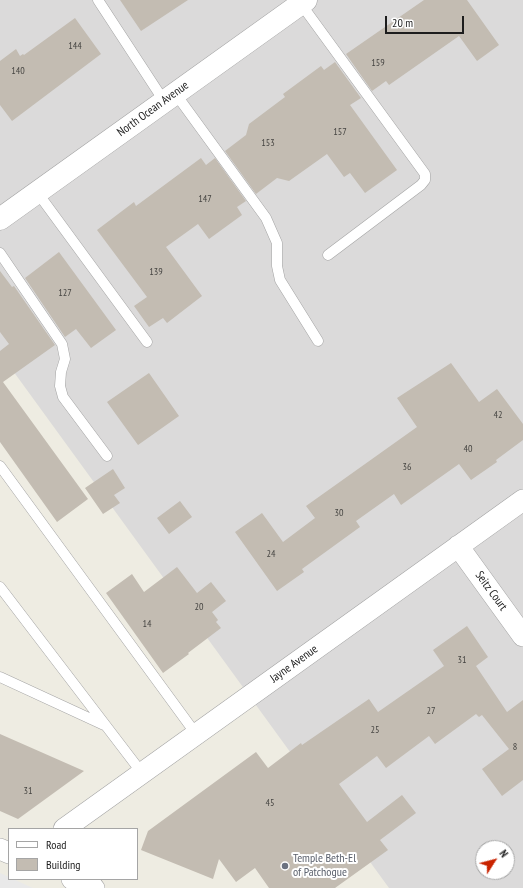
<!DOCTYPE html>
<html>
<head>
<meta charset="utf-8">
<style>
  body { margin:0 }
  #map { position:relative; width:523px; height:888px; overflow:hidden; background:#eeece2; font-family:"PT Sans Narrow",sans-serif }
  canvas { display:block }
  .legend { position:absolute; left:8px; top:828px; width:130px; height:52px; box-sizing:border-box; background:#fff; border:1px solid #a5a5a5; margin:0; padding:5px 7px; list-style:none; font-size:12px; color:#1d1d1d }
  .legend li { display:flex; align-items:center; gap:8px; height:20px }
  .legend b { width:20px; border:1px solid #a5a5a5 }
  .north { position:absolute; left:475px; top:840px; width:40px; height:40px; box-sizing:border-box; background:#fff; border:1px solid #a5a5a5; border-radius:50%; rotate:54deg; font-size:11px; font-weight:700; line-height:16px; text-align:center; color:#1d1d1d }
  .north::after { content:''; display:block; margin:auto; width:14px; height:18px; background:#c92300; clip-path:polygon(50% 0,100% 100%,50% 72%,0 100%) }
  .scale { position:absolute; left:385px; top:16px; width:79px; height:18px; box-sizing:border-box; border:2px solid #1d1d1d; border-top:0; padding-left:5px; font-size:12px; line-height:14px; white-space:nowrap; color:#1d1d1d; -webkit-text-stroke:3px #fff; paint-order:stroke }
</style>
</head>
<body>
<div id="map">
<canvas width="523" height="888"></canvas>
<ul class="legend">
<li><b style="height:5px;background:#fff"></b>Road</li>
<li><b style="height:11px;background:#c3bcb2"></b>Building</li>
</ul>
<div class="north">N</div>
<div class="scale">20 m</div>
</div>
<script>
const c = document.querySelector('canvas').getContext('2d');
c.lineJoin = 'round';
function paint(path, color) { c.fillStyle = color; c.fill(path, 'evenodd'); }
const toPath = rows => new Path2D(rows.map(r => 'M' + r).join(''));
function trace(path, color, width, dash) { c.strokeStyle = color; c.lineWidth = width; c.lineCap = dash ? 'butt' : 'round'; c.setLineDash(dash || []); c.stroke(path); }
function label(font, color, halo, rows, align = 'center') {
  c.font = font + ' "PT Sans Narrow",sans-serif'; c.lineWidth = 4; c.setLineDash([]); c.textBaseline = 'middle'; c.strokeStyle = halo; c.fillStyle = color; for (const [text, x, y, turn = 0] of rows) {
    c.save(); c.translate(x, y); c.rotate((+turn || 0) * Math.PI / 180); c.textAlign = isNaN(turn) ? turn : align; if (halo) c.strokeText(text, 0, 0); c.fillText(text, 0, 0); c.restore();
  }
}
paint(toPath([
  [0,0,523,0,523,888,389,888,0,353],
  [483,848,507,848,507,872,483,872]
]), '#dbdada');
paint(toPath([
  [0,873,9,877,9,879,13,879,33,888,0,888]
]), '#e9e9e9');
paint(toPath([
  [120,0,188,0,141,31],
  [424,0,467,0,499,45,477,61,459,36,389,85,386,81,372,91,346,54],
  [75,18,101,54,12,121,0,105,0,61,16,49,20,56,23,54,24,55],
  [335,62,361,98,350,105,397,170,365,193,350,173,344,177,327,154,289,181,277,178,256,194,225,151,246,135,249,124,285,97,283,94,321,66,324,70],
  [201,158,206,165,215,158,246,201,237,207,242,215,209,239,198,224,166,247,202,296,167,323,163,318,149,327,134,306,147,297,97,230,134,202,136,206],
  [59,252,116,330,91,348,76,329,65,337,25,278],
  [0,271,12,287,14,286,55,345,3,382,88,499,57,522,0,442,0,351,9,344,0,332],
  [451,363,479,402,497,389,523,424,523,440,496,460,497,462,471,480,459,464,401,505,394,494,356,521,360,527,302,569,304,572,277,591,235,532,262,513,283,542,315,518,306,506,417,427,397,398],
  [149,373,179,416,138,445,107,402],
  [113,469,125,488,114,495,120,503,103,514,85,488],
  [180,501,192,517,169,534,157,518],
  [177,567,197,593,211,582,226,601,212,612,218,620,216,622,221,628,188,653,189,654,163,673,106,593,132,574,144,592],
  [467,626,488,657,476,666,507,712,523,700,523,780,502,796,482,769,509,749,482,715,479,717,476,714,435,744,429,736,386,768,377,756,339,784,367,822,402,795,416,813,380,840,388,850,335,888,269,888,255,868,236,882,219,859,213,879,141,850,148,831,256,752,268,768,301,743,302,745,369,699,378,712,444,666,433,650],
  [0,734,84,771,18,819,0,811]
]), '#c3bcb2');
const service = toPath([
  [98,0,164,101],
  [301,4,425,174,425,180,421,185,328,255],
  [175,93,266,218,277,243,277,266,280,280,318,341],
  [37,192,147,342],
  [0,253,62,344,65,359,61,372,60,386,63,397,107,456],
  [0,466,196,734],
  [0,587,142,773],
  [0,677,104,725]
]);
const minor = toPath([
  [458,546,523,636],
  [64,829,523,500],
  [0,849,9,853],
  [72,879,94,888]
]);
const tertiary = toPath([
  [0,219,306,0]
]);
trace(service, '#a4a4a4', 11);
trace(minor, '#a4a4a4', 22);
trace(tertiary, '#a4a4a4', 23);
trace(service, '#fff', 10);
trace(minor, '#fff', 21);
trace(tertiary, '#fff', 22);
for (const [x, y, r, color] of [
  [285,866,4,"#6b7280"]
]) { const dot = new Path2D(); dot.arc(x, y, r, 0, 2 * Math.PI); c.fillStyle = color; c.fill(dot); trace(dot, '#fff', 1.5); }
label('10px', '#464542', null, [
  ["144",75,46],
  ["159",378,63],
  ["140",18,71],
  ["157",340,132],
  ["153",268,143],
  ["147",205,199],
  ["139",156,272],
  ["127",65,293],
  ["42",498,415],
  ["40",468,449],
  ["36",407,467],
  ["30",339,513],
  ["24",271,554],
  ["20",199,607],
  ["14",147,624],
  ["31",462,660],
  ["27",431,711],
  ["25",375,730],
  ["8",515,747],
  ["31",28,791],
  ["45",270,803]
]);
label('12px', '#1d1d1d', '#fff', [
  ["North Ocean Avenue",153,109,-36],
  ["Seitz Court",491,591,54],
  ["Jayne Avenue",294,664,-36]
]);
label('12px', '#5b616d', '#fff', [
  ["Temple Beth-El",293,859],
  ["of Patchogue",293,873]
], 'left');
</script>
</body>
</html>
